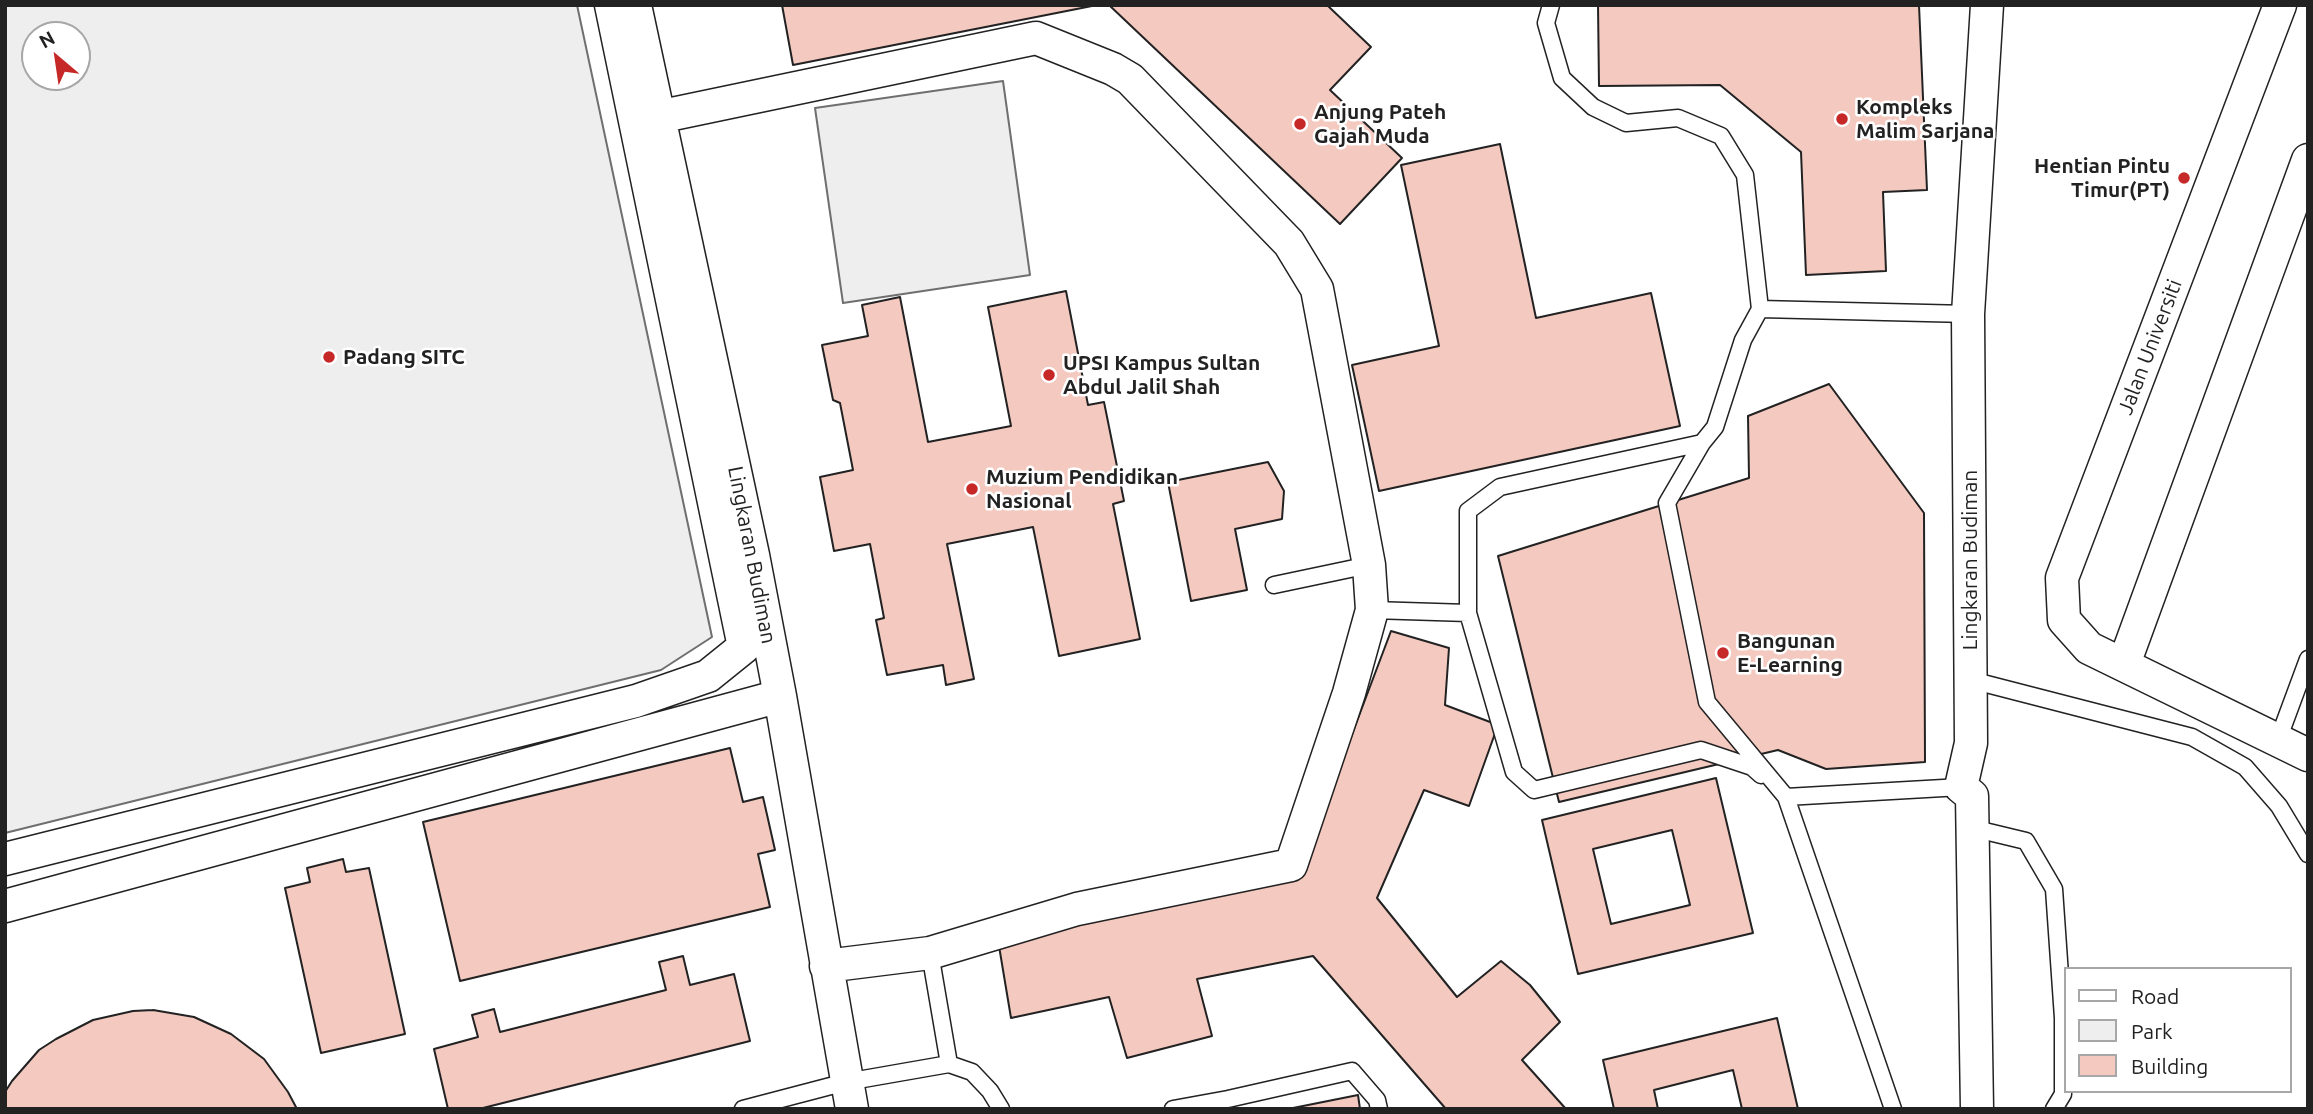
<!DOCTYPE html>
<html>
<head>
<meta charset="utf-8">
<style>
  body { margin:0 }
  #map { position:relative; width:2313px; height:1114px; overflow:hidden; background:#fff; font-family:Ubuntu,sans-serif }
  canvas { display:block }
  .frame { position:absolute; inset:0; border:7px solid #222; pointer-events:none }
  .legend { position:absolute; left:2064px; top:967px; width:228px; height:126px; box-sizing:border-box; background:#fff; border:2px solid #a7a7a7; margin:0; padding:9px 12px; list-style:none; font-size:21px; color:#222 }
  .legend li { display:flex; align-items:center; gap:14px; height:35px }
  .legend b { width:35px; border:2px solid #a7a7a7 }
  .north { position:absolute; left:21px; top:21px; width:70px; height:70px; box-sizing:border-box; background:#fff; border:2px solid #a7a7a7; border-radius:50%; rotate:331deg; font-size:19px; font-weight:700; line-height:28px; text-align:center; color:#222 }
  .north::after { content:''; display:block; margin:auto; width:24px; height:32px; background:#c62828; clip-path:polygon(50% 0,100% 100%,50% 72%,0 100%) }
</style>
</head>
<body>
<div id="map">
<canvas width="2313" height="1114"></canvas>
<div class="frame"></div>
<ul class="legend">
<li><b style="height:9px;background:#fff"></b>Road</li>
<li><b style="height:19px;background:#eee"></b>Park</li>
<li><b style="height:19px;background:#f3c9c0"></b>Building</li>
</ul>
<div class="north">N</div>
</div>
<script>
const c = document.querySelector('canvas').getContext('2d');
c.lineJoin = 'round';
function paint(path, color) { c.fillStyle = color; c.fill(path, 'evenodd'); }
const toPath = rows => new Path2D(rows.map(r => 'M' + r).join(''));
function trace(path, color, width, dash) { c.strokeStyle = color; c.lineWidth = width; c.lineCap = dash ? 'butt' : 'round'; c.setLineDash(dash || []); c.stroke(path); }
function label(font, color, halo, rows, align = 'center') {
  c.font = font + ' Ubuntu,sans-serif'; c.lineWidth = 5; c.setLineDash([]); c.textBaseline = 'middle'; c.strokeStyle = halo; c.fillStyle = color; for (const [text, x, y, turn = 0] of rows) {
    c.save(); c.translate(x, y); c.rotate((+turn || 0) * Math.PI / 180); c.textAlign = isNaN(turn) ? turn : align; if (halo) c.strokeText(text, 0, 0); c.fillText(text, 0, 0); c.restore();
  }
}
const green = toPath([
  [5,5,577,5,712,637,661,670,5,833,5,5],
  [35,35,77,35,77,77,35,77,35,35],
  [1003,81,1030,275,843,303,815,108,1003,81]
]);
paint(green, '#eee');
trace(green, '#6f6f6f', 2);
const building = toPath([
  [782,5,1097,5,793,65,782,5],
  [1109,5,1327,5,1371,47,1330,90,1402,158,1340,224,1109,5],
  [1598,5,1919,5,1927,190,1883,192,1886,271,1806,275,1801,152,1720,85,1599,86,1598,5],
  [1500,144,1536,318,1651,293,1680,426,1379,491,1352,365,1439,346,1401,165,1500,144],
  [1066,291,1088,405,1104,402,1124,501,1113,504,1140,639,1059,656,1033,527,947,544,974,679,946,685,943,665,887,675,876,620,884,618,870,544,834,551,820,477,853,470,840,403,833,400,822,345,868,336,862,305,900,297,928,442,1011,426,988,307,1066,291],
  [1829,384,1924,513,1925,762,1826,769,1778,750,1559,802,1498,556,1749,478,1748,416,1829,384],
  [1268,462,1284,491,1282,519,1235,529,1247,590,1191,601,1168,482,1268,462],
  [1391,631,1449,648,1445,705,1498,725,1469,806,1424,790,1377,898,1457,997,1501,961,1530,985,1560,1022,1522,1060,1566,1109,1446,1109,1313,956,1197,979,1212,1036,1127,1058,1109,997,1011,1018,998,940,1297,880,1391,631],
  [730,748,743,802,763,797,775,850,758,854,770,907,460,981,423,822,730,748],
  [1716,778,1753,933,1578,974,1542,820,1716,778],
  [1672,830,1690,905,1611,924,1593,849,1672,830],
  [343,859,346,872,369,868,405,1034,321,1053,285,888,310,882,307,868,343,859],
  [683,956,690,985,734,974,750,1041,479,1109,448,1109,434,1049,478,1037,472,1015,494,1009,500,1032,666,990,659,962,683,956],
  [153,1010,194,1017,231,1034,264,1059,288,1092,297,1109,5,1109,5,1092,12,1081,39,1050,56,1039,93,1020,133,1011,153,1010],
  [1777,1018,1798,1109,1742,1109,1733,1070,1654,1090,1658,1109,1614,1109,1603,1060,1777,1018],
  [1358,1095,1360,1109,1288,1109,1358,1095]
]);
paint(building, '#f3c9c0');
trace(building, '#222', 2);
const lane = toPath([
  [1551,5,1546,23,1562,78,1593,107,1626,123,1678,118,1721,136,1745,175,1760,309,1743,340,1715,427,1702,443,1667,503,1707,702,1786,797],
  [1760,309,1968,314],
  [1702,443,1500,487,1468,511,1468,613,1514,772,1534,790,1701,750,1752,767,1761,775],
  [1274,585,1369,565],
  [1372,610,1468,613],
  [1971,680,2192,737,2245,767,2279,806,2308,854],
  [2278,740,2308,659],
  [1972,828,2026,841,2054,889,2063,1018,2063,1094,2054,1109],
  [930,953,949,1064],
  [743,1109,846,1082,949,1064,972,1072,990,1091,1001,1109],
  [1173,1109,1228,1099,1352,1071,1377,1100,1379,1109],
  [1893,1109,1786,797,1961,787]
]);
const street = toPath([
  [635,5,753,555,780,696,852,1109],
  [2280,5,2062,578,2064,620,2089,648,2308,755],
  [658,117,1036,38,1113,69,1130,79,1289,243,1317,289,1369,565,1372,610,1349,693,1291,865,1077,909,930,953,826,966],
  [2124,664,2308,160],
  [5,859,636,701,708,676,744,647,611,5],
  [5,906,780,696],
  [1977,1109,1972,796,1961,787,1971,743,1968,314,1987,5]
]);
trace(lane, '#222', 19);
trace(street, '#222', 35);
trace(lane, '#fff', 16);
trace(street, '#fff', 32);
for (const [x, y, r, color] of [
  [1842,119,7,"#c62828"],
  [1300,124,7,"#c62828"],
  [2184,178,7,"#c62828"],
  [329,357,7,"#c62828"],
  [1049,375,7,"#c62828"],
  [972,489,7,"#c62828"],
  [1723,653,7,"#c62828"]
]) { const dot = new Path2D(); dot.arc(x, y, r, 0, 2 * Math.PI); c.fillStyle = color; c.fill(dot); trace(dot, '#fff', 2.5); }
label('bold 21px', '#222', '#fff', [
  ["Kompleks",1856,107],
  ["Malim Sarjana",1856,131],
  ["Anjung Pateh",1314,112],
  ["Gajah Muda",1314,136],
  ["Hentian Pintu",2170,166,"right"],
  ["Timur(PT)",2170,190,"right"],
  ["Padang SITC",343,357],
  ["UPSI Kampus Sultan",1063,363],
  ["Abdul Jalil Shah",1063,387],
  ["Muzium Pendidikan",986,477],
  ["Nasional",986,501],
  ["Bangunan",1737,641],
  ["E-Learning",1737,665]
], 'left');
label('21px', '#222', '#fff', [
  ["Jalan Universiti",2150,347,-69],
  ["Lingkaran Budiman",752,555,79],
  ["Lingkaran Budiman",1970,560,-90]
]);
</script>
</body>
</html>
